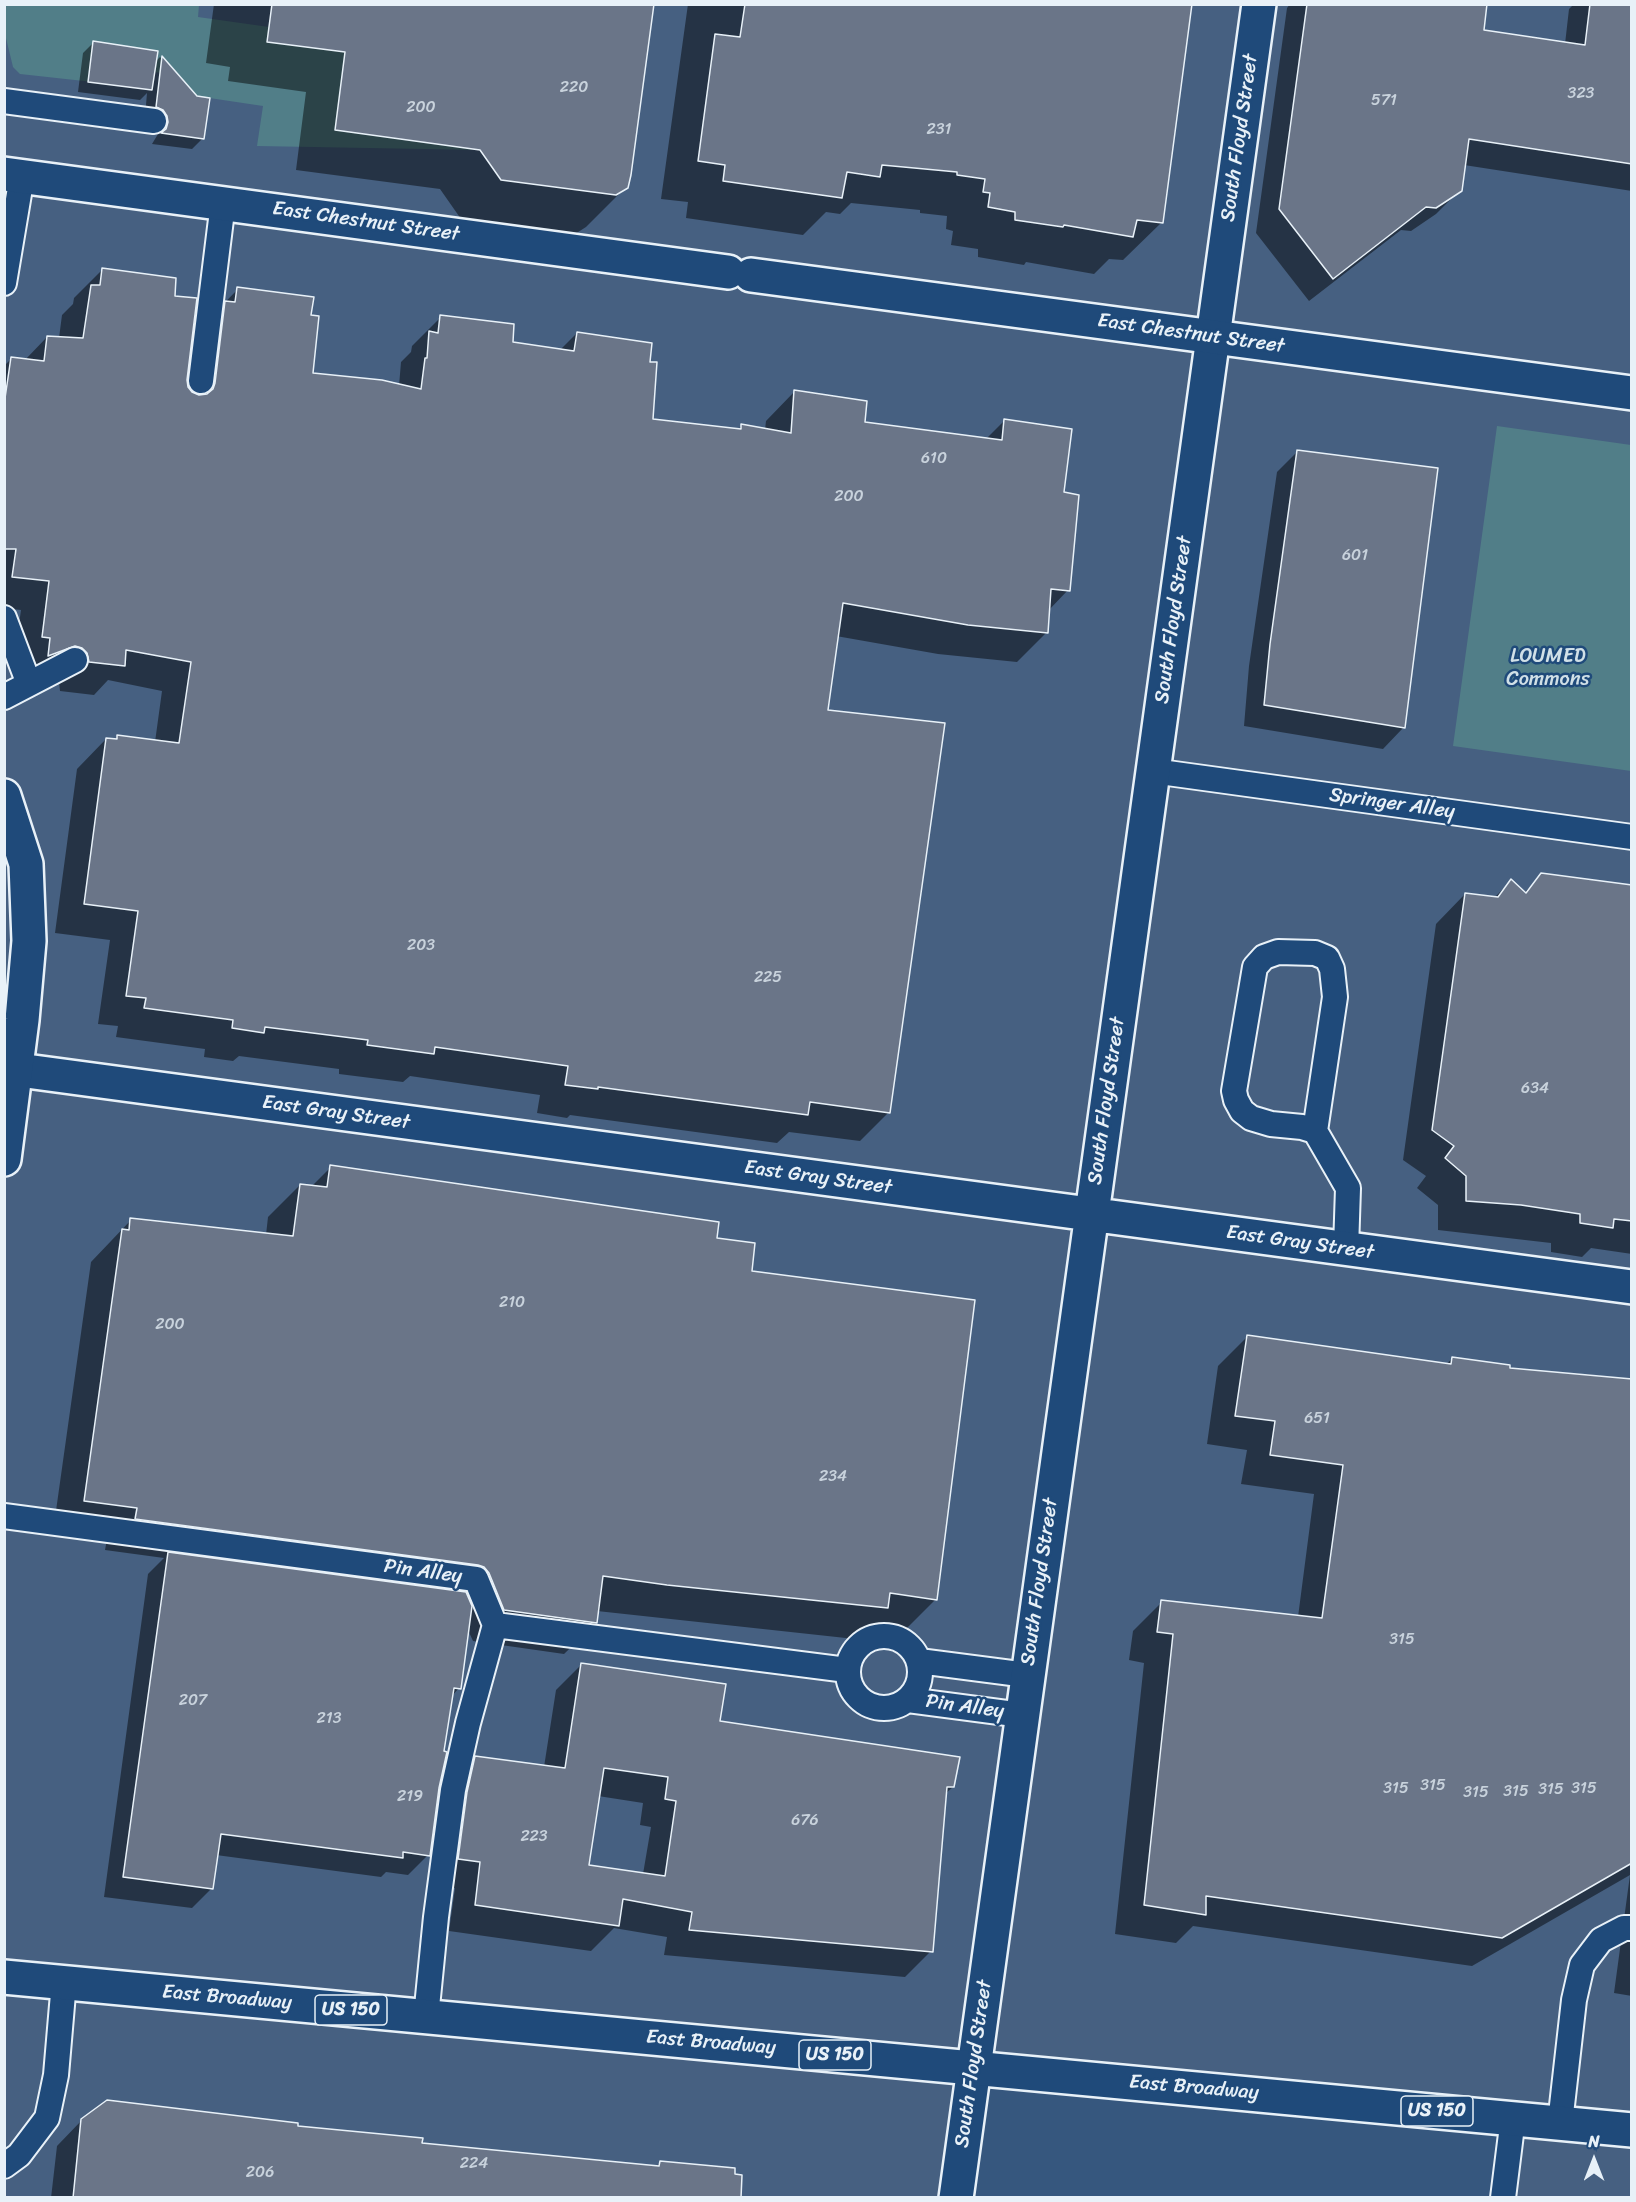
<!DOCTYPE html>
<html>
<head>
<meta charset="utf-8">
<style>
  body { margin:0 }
  #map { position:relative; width:1636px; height:2202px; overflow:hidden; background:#36577e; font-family:Sriracha,sans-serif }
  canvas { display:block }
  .frame { position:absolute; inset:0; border:6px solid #e8f1f8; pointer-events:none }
  .north { position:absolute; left:1564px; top:2130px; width:60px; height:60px; -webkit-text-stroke:4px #1f4a7a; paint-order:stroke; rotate:0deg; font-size:16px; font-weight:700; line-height:24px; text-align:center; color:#e8f1f8 }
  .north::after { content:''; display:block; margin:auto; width:21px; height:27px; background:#e8f1f8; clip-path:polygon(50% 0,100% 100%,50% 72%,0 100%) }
</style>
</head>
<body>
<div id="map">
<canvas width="1636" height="2202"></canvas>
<div class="frame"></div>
<div class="north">N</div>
</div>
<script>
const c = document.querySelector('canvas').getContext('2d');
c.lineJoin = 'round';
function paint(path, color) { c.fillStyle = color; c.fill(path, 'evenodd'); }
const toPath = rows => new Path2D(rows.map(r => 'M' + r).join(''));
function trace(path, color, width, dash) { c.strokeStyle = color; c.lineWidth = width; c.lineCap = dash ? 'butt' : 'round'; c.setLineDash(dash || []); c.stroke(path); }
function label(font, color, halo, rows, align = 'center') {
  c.font = font + ' Sriracha,sans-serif'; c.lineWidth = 5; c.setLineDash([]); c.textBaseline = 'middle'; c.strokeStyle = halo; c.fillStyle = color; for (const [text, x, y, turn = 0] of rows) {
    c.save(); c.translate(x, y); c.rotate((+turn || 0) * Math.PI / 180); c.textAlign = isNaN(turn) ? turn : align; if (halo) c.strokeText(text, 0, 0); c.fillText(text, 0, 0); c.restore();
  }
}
paint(toPath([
  [5,5,1631,5,1631,2197,1517,2197,1524,2120,973,2068,956,2197,5,2198]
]), '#466081');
paint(toPath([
  [4,5,199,5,198,17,269,27,267,42,323,49,355,16,341,85,335,130,480,150,257,146,263,106,176,93,179,76,155,72,158,51,122,45,119,68,95,65,89,70,88,78,93,82,20,74,13,67,5,34],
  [1497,426,1631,445,1631,771,1453,746]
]), '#517e88');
paint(toPath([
  [214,4,652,4,626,187,586,227,575,234,461,219,440,189,296,170,306,92,228,81,230,67,206,63],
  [688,4,1191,4,1161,223,1123,260,1109,259,1094,274,1026,262,1024,265,978,257,978,249,951,245,953,231,946,229,947,216,920,213,920,210,851,203,840,214,826,212,803,235,686,218,688,202,661,199],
  [1290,4,1485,4,1482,32,1565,44,1569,9,1574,4,1632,4,1632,191,1464,165,1460,190,1436,214,1411,231,1401,230,1309,301,1256,233,1287,8],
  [93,43,155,62,160,57,196,98,203,138,192,149,152,144,158,134,157,127,145,117,147,93,140,100,78,92,83,53],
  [103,269,174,297,185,380,189,391,197,331,238,289,310,316,311,374,399,386,401,362,411,352,412,346,441,317,511,343,560,350,577,333,648,363,652,420,737,430,742,426,765,430,766,421,795,391,864,423,986,439,1005,420,1063,493,1068,590,1048,611,1046,633,1017,662,938,654,836,636,826,711,889,1112,860,1141,789,1132,777,1143,570,1115,567,1118,537,1113,540,1095,410,1076,403,1082,339,1074,339,1069,239,1056,233,1061,204,1057,205,1049,116,1037,118,1026,98,1024,110,940,55,933,77,769,106,739,114,740,118,737,155,742,162,691,108,680,94,695,60,691,59,682,53,676,13,666,21,610,4,608,4,366,11,359,24,361,47,337,59,338,62,315,73,304,74,298],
  [1298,451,1403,728,1383,749,1244,726,1249,666,1277,472],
  [1542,875,1632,887,1632,1254,1591,1248,1582,1257,1551,1252,1551,1243,1438,1230,1438,1205,1417,1188,1426,1176,1403,1160,1436,924,1465,894,1494,898,1511,881,1524,893],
  [331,1167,715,1240,750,1272,936,1599,904,1631,868,1626,855,1639,597,1611,596,1623,564,1654,473,1641,467,1628,459,1688,451,1697,428,1855,408,1875,386,1872,381,1877,216,1855,212,1888,192,1908,104,1897,148,1574,164,1558,105,1550,107,1539,53,1532,91,1262,131,1220,266,1235,268,1217,300,1185,311,1187],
  [1247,1337,1445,1365,1452,1359,1508,1369,1594,1375,1632,1381,1632,1996,1614,1993,1630,1875,1472,1966,1193,1926,1176,1943,1115,1934,1144,1663,1129,1660,1133,1631,1162,1602,1298,1617,1314,1494,1241,1484,1247,1450,1207,1444,1218,1366],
  [582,1664,718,1722,953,1787,945,1794,931,1951,905,1977,664,1955,667,1937,614,1928,591,1951,449,1931,455,1888,433,1885,450,1784,476,1758,544,1767,556,1690],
  [598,1796,643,1803,640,1825,651,1827,643,1874,588,1866],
  [82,2120,296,2127,421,2144,655,2167,660,2163,731,2198,51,2198,57,2146]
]), '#0007');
const building = toPath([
  [272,4,654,4,631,175,628,188,616,195,501,180,480,150,335,130,345,52,267,42,272,4],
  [745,4,1192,4,1163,223,1137,220,1133,237,1064,225,1063,227,1015,220,1015,212,988,207,990,193,983,192,985,179,957,175,957,172,882,165,880,177,847,172,842,198,723,181,725,165,698,161,715,34,740,37,745,4],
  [1307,4,1487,4,1484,30,1585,45,1590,4,1632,4,1632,164,1469,139,1462,191,1436,208,1426,207,1333,279,1279,209,1307,4],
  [93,41,158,51,152,90,88,82,93,41],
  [162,56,197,96,210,98,204,139,161,133,166,129,168,122,167,116,163,110,156,107,162,56],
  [102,268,176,278,175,296,197,298,187,380,188,387,192,392,199,395,207,394,213,389,215,383,225,301,235,302,237,287,314,297,311,315,319,316,313,373,382,380,421,389,425,358,427,358,429,331,438,333,440,315,514,324,513,342,574,351,577,332,652,343,650,362,657,362,653,419,741,429,741,424,791,433,794,390,867,401,865,422,1002,440,1004,419,1072,429,1064,492,1079,495,1070,591,1051,589,1048,633,968,625,843,603,828,710,945,723,890,1113,810,1102,808,1115,598,1087,598,1089,565,1085,568,1066,435,1047,434,1054,367,1045,368,1040,265,1027,264,1033,232,1028,233,1020,144,1008,146,998,126,996,138,911,84,904,106,738,117,739,117,735,179,743,191,662,126,650,125,666,89,662,87,653,82,648,75,646,48,656,50,638,42,637,49,581,12,577,16,549,4,549,4,405,11,357,44,361,47,336,83,338,91,285,100,285,102,268],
  [1297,450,1438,468,1405,728,1264,705,1270,644,1297,450],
  [1541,873,1632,885,1632,1221,1614,1219,1613,1228,1580,1223,1580,1214,1521,1205,1466,1201,1466,1176,1445,1158,1454,1146,1432,1130,1465,893,1498,897,1511,879,1526,893,1541,873],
  [330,1165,719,1222,717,1238,755,1243,752,1271,975,1300,937,1600,890,1593,888,1608,667,1585,603,1576,597,1623,504,1610,489,1573,484,1567,478,1565,135,1519,137,1508,84,1501,122,1229,129,1230,130,1218,293,1236,300,1184,327,1187,330,1165],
  [1247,1335,1451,1364,1452,1357,1510,1365,1510,1368,1632,1379,1632,1863,1502,1938,1206,1896,1206,1915,1144,1905,1173,1634,1157,1632,1161,1600,1322,1618,1343,1465,1270,1455,1275,1421,1235,1416,1247,1335],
  [168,1552,466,1592,472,1606,461,1689,454,1688,444,1751,447,1752,439,1788,430,1856,403,1852,403,1858,221,1834,213,1889,123,1877,168,1552],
  [581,1663,726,1684,720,1721,960,1757,954,1787,947,1787,933,1952,689,1930,692,1912,623,1899,619,1926,475,1905,480,1862,458,1859,467,1792,475,1756,565,1768,581,1663],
  [604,1768,668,1777,665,1799,676,1801,665,1876,589,1865,604,1768],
  [107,2100,298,2123,298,2126,423,2138,422,2143,659,2166,660,2161,735,2168,735,2174,742,2175,741,2198,73,2198,81,2119,107,2100]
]);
paint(building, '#6a7588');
trace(building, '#e8f1f8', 1.5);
const lane = toPath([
  [4,101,154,121],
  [4,283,22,176],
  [201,381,223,203],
  [4,618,29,684],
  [4,697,75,660],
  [1153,771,1632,837],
  [1315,1131,1335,997,1332,969,1327,958,1315,953,1278,952,1264,957,1255,967,1234,1091,1236,1100,1242,1111,1251,1118,1271,1124,1302,1127,1315,1131,1348,1188,1346,1249],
  [4,1516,476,1579,495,1625,847,1670],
  '848 1672a36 36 0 1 1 72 0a36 36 0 1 1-72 0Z',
  [919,1661,1027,1675],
  [908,1700,1022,1715],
  [426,2017,436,1917,453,1790,468,1723,495,1625],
  [1560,2123,1574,2000,1582,1965,1601,1940,1624,1928,1632,1928],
  [4,2166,19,2155,47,2118,56,2075,64,1982],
  [1503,2198,1513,2118]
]);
const street = toPath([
  [4,1068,1632,1287],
  [956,2198,1259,4]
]);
const secondary = toPath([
  [4,174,728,272],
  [751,275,1632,393],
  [4,796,26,864,29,941,22,1020,4,1159]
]);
const primary = toPath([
  [4,1977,1632,2130]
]);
trace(lane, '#e8f1f8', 28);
trace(street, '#e8f1f8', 38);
trace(secondary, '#e8f1f8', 38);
trace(primary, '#e8f1f8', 38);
trace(lane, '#1f4a7a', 24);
trace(street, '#1f4a7a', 33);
trace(secondary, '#1f4a7a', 33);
trace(primary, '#1f4a7a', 33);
label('16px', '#c8d2dc', null, [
  ["220",574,88],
  ["323",1581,94],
  ["571",1384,101],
  ["200",421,108],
  ["231",939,130],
  ["610",934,459],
  ["200",849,497],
  ["601",1355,556],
  ["203",421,946],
  ["225",768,978],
  ["634",1535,1089],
  ["210",512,1303],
  ["200",170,1325],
  ["651",1317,1419],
  ["234",833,1477],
  ["315",1402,1640],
  ["207",193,1701],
  ["213",329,1719],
  ["315",1433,1786],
  ["315",1396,1789],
  ["315",1584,1789],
  ["315",1551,1790],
  ["315",1516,1792],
  ["315",1476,1793],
  ["219",410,1797],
  ["676",805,1821],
  ["223",534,1837],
  ["224",474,2164],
  ["206",260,2173]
]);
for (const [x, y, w] of [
  [351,2010,72],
  [835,2055,72],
  [1437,2111,72]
]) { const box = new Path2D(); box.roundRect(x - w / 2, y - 15, w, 30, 4.5); c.fillStyle = '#1f4a7a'; c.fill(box); trace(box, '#e8f1f8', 1.5); }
label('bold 18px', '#e8f1f8', null, [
  ["US 150",351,2010],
  ["US 150",835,2055],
  ["US 150",1437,2111]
]);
label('20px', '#e8f1f8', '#1f4a7a', [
  ["South Floyd Street",1240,138,-82],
  ["East Chestnut Street",366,222,8],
  ["East Chestnut Street",1191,334,8],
  ["South Floyd Street",1174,620,-82],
  ["Springer Alley",1392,804,8],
  ["South Floyd Street",1107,1101,-82],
  ["East Gray Street",336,1113,8],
  ["East Gray Street",818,1178,8],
  ["East Gray Street",1300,1243,8],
  ["Pin Alley",423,1572,8],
  ["South Floyd Street",1040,1582,-82],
  ["Pin Alley",965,1707,8],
  ["East Broadway",227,1998,5],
  ["East Broadway",711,2043,5],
  ["South Floyd Street",974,2064,-82],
  ["East Broadway",1194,2088,5]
]);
label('20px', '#d1e0e7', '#1f4a7a', [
  ["LOUMED",1548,657],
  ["Commons",1548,680]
]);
</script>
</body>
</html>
